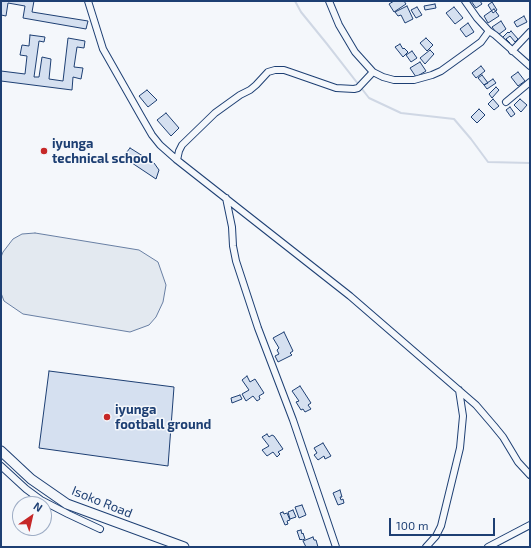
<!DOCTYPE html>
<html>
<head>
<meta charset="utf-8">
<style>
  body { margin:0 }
  #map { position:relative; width:531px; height:548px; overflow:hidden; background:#f4f7fb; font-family:"Exo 2",sans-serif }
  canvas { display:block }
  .frame { position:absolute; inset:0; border:2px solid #1d3f73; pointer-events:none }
  .north { position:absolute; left:12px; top:496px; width:40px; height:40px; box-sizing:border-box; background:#f4f7fb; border:1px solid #9eadc5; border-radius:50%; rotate:34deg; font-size:11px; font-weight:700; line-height:16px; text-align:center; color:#1d3f73 }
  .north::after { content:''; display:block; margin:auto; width:14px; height:18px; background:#c62828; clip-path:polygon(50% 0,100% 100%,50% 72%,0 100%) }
  .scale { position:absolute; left:389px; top:518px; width:106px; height:18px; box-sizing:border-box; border:2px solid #1d3f73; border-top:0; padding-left:5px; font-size:12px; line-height:14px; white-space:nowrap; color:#1d3f73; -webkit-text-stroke:3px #f4f7fb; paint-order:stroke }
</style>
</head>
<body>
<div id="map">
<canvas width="531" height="548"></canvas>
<div class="frame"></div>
<div class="north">N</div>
<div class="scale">100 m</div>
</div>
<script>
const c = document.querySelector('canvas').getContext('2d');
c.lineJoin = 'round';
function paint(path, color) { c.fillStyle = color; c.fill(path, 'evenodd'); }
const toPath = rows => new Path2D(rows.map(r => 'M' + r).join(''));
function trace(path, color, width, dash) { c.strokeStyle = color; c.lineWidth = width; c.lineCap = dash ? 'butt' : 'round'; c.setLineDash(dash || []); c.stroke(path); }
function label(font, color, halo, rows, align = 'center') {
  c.font = font + ' "Exo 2",sans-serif'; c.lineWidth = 3; c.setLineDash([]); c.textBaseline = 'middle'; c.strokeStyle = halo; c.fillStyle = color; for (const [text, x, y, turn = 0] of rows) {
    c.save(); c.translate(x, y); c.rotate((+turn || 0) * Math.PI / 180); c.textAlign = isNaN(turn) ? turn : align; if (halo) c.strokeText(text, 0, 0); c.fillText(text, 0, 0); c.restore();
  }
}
const green = toPath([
  [35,233,139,250,158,262,166,285,163,302,156,317,149,325,130,332,23,314,4,301,1,293,1,257,3,252,13,239,22,234,35,233]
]);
paint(green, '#e3e9f0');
trace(green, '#687fa3', 1);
trace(toPath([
  [295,1,301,12,327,44,369,98,401,113,454,119,471,139,488,162,530,163]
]), '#cfd7e4', 2);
const building = toPath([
  [1,1,34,1,32,12,88,21,86,29,23,18,25,6,8,3,6,16,1,15,1,1],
  [394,1,404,1,406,4,394,12,389,4,394,1],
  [471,1,480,1,482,4,476,8,471,1],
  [492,2,497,10,493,13,488,5,492,2],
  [435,4,436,8,425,10,424,6,435,4],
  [407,6,413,19,405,23,401,15,398,16,395,12,407,6],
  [417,7,422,15,416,18,411,10,417,7],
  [454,7,463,18,455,24,446,13,454,7],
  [494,9,499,16,488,23,484,16,494,9],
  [524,16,527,22,517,27,514,22,524,16],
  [501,21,506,29,498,35,492,27,501,21],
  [468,23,474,32,466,37,460,29,468,23],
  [511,31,518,39,515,42,510,36,506,39,510,43,508,45,502,38,508,32,509,33,511,31],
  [30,35,45,37,44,42,39,41,34,77,39,77,42,57,51,59,49,79,63,81,68,38,85,41,84,48,77,47,74,67,83,68,81,79,73,77,72,90,1,81,1,71,25,74,27,56,20,55,22,45,29,46,30,35],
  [426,38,433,45,427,51,420,43,426,38],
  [400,44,403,49,404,48,408,52,403,57,395,47,400,44],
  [430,50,434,54,425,64,420,58,430,50],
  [412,51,417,58,411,62,406,55,412,51],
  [420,62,426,71,416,77,410,68,420,62],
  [481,66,485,71,476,78,472,73,481,66],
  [518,72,525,81,518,86,511,77,518,72],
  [482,75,488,83,484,85,478,78,482,75],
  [493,79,496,83,487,89,484,85,493,79],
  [496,87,499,90,492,98,489,94,496,87],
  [147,90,157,100,148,107,139,96,147,90],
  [493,99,499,106,494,110,488,104,493,99],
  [520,99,527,105,521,112,514,105,520,99],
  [510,107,515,114,511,117,506,110,510,107],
  [479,109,485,115,477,123,471,117,479,109],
  [166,113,179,128,171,136,157,120,166,113],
  [130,148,154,163,159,170,156,179,123,157,130,148],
  [284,332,293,351,290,353,292,355,278,362,275,356,279,354,277,350,279,348,273,338,284,332],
  [49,371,174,387,168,466,39,448,49,371],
  [247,376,250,382,255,379,264,393,259,396,260,399,257,401,253,396,246,401,242,394,249,390,242,380,247,376],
  [300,386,311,403,308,405,311,409,305,412,303,409,301,410,296,402,299,401,292,391,300,386],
  [240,395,242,399,232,403,231,398,240,395],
  [267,434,269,437,272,435,274,436,283,449,278,452,280,454,277,457,273,452,267,456,262,450,269,446,262,437,267,434],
  [323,443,331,456,325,459,324,456,318,460,314,455,317,453,314,448,323,443],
  [340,490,342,497,340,497,341,500,343,499,344,503,338,505,333,493,340,490],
  [302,505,306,515,299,518,295,507,302,505],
  [293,510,296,517,290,519,288,512,293,510],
  [283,512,284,514,287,513,290,520,287,521,288,524,285,525,280,513,283,512],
  [301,530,302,534,303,533,305,539,302,540,301,539,300,540,297,531,301,530],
  [313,537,314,540,316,540,318,547,306,547,303,541,313,537]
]);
paint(building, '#d5e0f0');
trace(building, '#1d3f73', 1);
const street = toPath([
  [88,1,103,49,141,116,152,135,160,145,177,160,350,296,476,405,494,426,503,437,518,462,530,475],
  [329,1,339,25,355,52,373,72,383,77,394,80,414,80,432,75,441,71,466,53,481,42,489,31],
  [465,1,477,18,489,31,495,35,530,66],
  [512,51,530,32],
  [506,102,530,82],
  [177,160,179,151,182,145,215,113,240,95,250,90,256,85,268,72,275,70,284,70,290,72,336,88,354,89,358,88,373,72],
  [226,198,232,227,233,246,236,261,258,328,293,420,336,547],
  [1,466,26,489,41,500,68,514,100,529],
  [426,547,436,536,441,526,460,448,463,416,459,390],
  [488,547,530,525]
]);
const secondary = toPath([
  [1,451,31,479,67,504,184,547]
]);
trace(street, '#1d3f73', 8);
trace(secondary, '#1d3f73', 11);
trace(street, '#f4f7fb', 6);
trace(secondary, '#f4f7fb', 9);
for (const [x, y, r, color] of [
  [44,151,4,"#c62828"],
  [107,417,4,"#c62828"]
]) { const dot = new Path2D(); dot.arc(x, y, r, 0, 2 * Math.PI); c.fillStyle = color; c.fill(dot); trace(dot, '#f4f7fb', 1.5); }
label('bold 13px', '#1d3f73', '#f4f7fb', [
  ["iyunga",52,144],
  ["technical school",52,159],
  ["iyunga",115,410],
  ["football ground",115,425]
], 'left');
label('13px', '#1d3f73', '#f4f7fb', [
  ["Isoko Road",102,502,22]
]);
</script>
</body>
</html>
